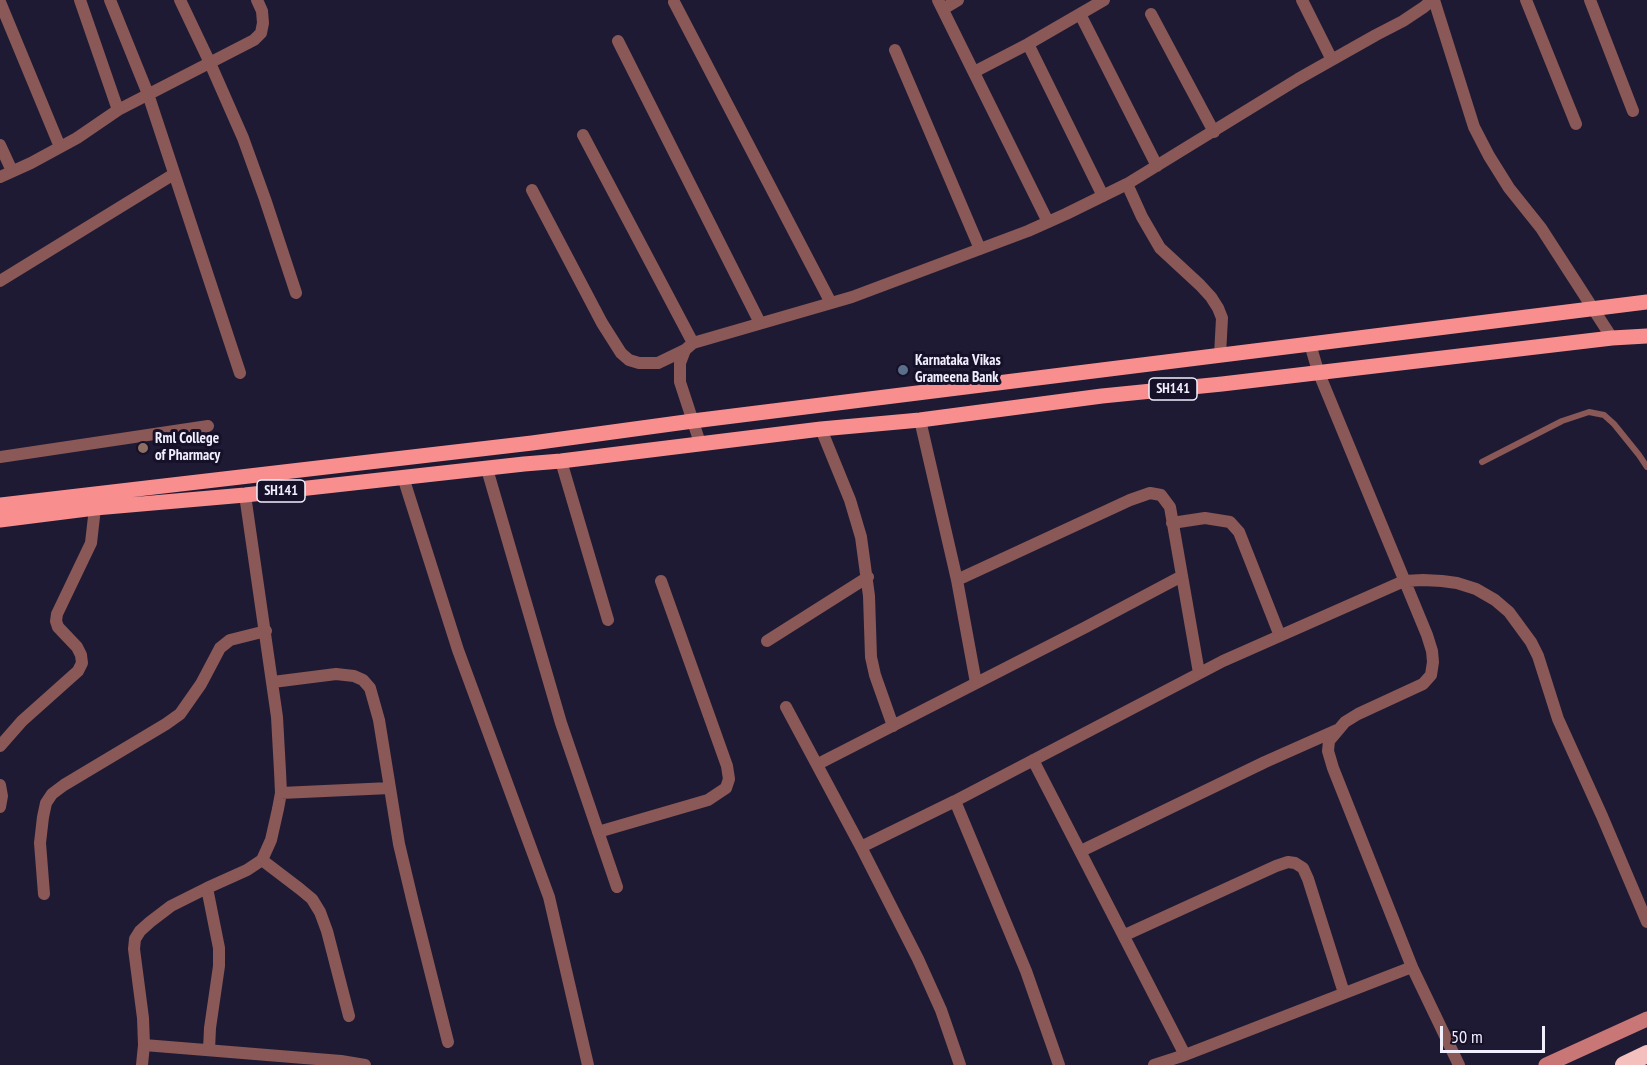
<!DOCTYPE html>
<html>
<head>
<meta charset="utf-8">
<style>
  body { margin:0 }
  #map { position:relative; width:1647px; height:1065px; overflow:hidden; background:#1f1a33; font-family:"PT Sans Narrow",sans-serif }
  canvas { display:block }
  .scale { position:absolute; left:1440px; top:1026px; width:105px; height:27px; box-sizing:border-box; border:3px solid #f1effe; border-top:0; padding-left:8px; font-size:18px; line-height:21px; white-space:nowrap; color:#f1effe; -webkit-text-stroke:4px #161029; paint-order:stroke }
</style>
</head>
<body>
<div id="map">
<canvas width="1647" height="1065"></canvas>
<div class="scale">50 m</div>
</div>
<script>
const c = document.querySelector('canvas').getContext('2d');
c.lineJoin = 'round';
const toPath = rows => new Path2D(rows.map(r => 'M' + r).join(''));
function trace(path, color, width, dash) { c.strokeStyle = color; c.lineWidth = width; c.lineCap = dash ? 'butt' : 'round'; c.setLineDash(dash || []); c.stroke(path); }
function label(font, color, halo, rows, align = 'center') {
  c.font = font + ' "PT Sans Narrow",sans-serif'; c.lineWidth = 6; c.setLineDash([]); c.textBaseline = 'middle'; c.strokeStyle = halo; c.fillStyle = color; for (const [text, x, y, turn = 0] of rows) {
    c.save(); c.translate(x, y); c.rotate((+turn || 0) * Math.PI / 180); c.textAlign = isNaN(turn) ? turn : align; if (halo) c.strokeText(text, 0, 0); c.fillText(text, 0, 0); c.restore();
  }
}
trace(toPath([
  [1482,462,1562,421,1589,412,1604,415,1614,424,1639,455,1647,467]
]), '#8a5856', 6);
trace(toPath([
  [80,0,118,110],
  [110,0,148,94,240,373],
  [180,0,210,63,243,138,265,199,296,293],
  [938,0,1048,222],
  [1302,0,1332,60],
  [1434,0,1474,127,1489,156,1509,188,1541,228,1612,338],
  [1526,0,1576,124],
  [1590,0,1633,111],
  [0,2,60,147],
  [674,2,831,303],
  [943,9,958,0],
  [1080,14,1157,166],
  [1151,14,1214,132],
  [618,41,760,323],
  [1028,44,1103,196],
  [895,50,980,249],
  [974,72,1028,44,1104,0],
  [583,135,693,343],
  [0,145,12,171],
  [0,177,31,163,77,138,118,110,254,40,261,33,263,23,262,11,257,0],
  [1127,184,1142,217,1160,248,1200,285,1211,297,1218,308,1222,318,1220,355],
  [532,190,602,323,621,353,629,360,639,363,658,363,685,350],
  [0,281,174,174],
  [1310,344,1318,371,1427,635,1432,651,1433,662,1431,675,1423,684,1358,714,1345,722,1329,741,1328,751,1333,768,1412,967,1459,1065],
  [920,420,957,580,976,683],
  [821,429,850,500,861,537,869,596,871,657,875,675,893,726],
  [700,443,680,382,680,363,685,350,693,343,852,297,1028,231,1066,214,1127,184,1298,79,1376,35,1403,21,1424,7,1432,0],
  [0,457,208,426],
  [561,461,608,620],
  [487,469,561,723,617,887],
  [403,477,458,650,549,897,588,1065],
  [1172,523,1205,518,1230,522,1239,532,1280,636],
  [957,580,1130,500,1150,493,1161,495,1170,507,1199,673],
  [767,641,868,577],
  [273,682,336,674,354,676,363,680,370,688,379,720,399,844,413,903,448,1042],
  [786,707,861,847,918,959,941,1010,960,1065],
  [0,746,22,721,78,671,82,663,81,655,77,647,58,627,56,621,57,614,91,543,95,508],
  [1033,760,1185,1055],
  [818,764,1084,628,1182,576],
  [0,785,2,796,0,807],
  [281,793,390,788],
  [955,801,1026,971,1059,1065],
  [598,832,708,800,726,788,729,779,727,766,661,581],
  [861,847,955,801,1223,661,1404,581,1423,580,1442,581,1457,583,1476,589,1495,600,1509,612,1531,642,1538,656,1558,719,1602,816,1647,922],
  [1081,851,1265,762,1337,730],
  [262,860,300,889,312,899,320,912,327,931,349,1016],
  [207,888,219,948,219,966,210,1028,209,1050],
  [44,894,40,843,43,817,46,803,52,794,64,785,166,724,180,714,201,684,220,648,230,640,266,631],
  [1125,935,1276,866,1288,862,1295,863,1303,868,1308,879,1344,993],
  [144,1045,341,1061,365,1065],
  [142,1065,144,1045,143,1018,134,949,135,939,140,931,150,922,171,906,207,888,247,870,262,860,271,840,278,809,281,793,280,771,277,717,245,495],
  [1154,1065,1185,1055,1412,967]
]), '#8a5856', 12);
trace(toPath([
  [1546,1065,1647,1019]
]), '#c87776', 15);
trace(toPath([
  [0,505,532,443,693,421,1647,302],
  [0,520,95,508,245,495,524,464,561,461,821,429,920,420,1102,396,1222,384,1612,338,1647,336]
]), '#f88f8e', 15);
trace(toPath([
  [1624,1065,1647,1054]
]), '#f4c0be', 18);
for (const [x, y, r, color] of [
  [903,370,6,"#5c6f8a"],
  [143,448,6,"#8d6e63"]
]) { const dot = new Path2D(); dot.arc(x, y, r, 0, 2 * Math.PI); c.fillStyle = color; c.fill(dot); trace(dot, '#161029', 2); }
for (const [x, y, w] of [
  [1173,389,48],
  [281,491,48]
]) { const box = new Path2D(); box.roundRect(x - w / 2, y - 11, w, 22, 4.5); c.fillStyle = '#161029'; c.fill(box); trace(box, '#f1effe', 1.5); }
label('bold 14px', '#f1effe', null, [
  ["SH141",1173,389],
  ["SH141",281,491]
]);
label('bold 15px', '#f1effe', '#161029', [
  ["Karnataka Vikas",915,361],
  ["Grameena Bank",915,378],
  ["Rml College",155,439],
  ["of Pharmacy",155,456]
], 'left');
</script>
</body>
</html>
